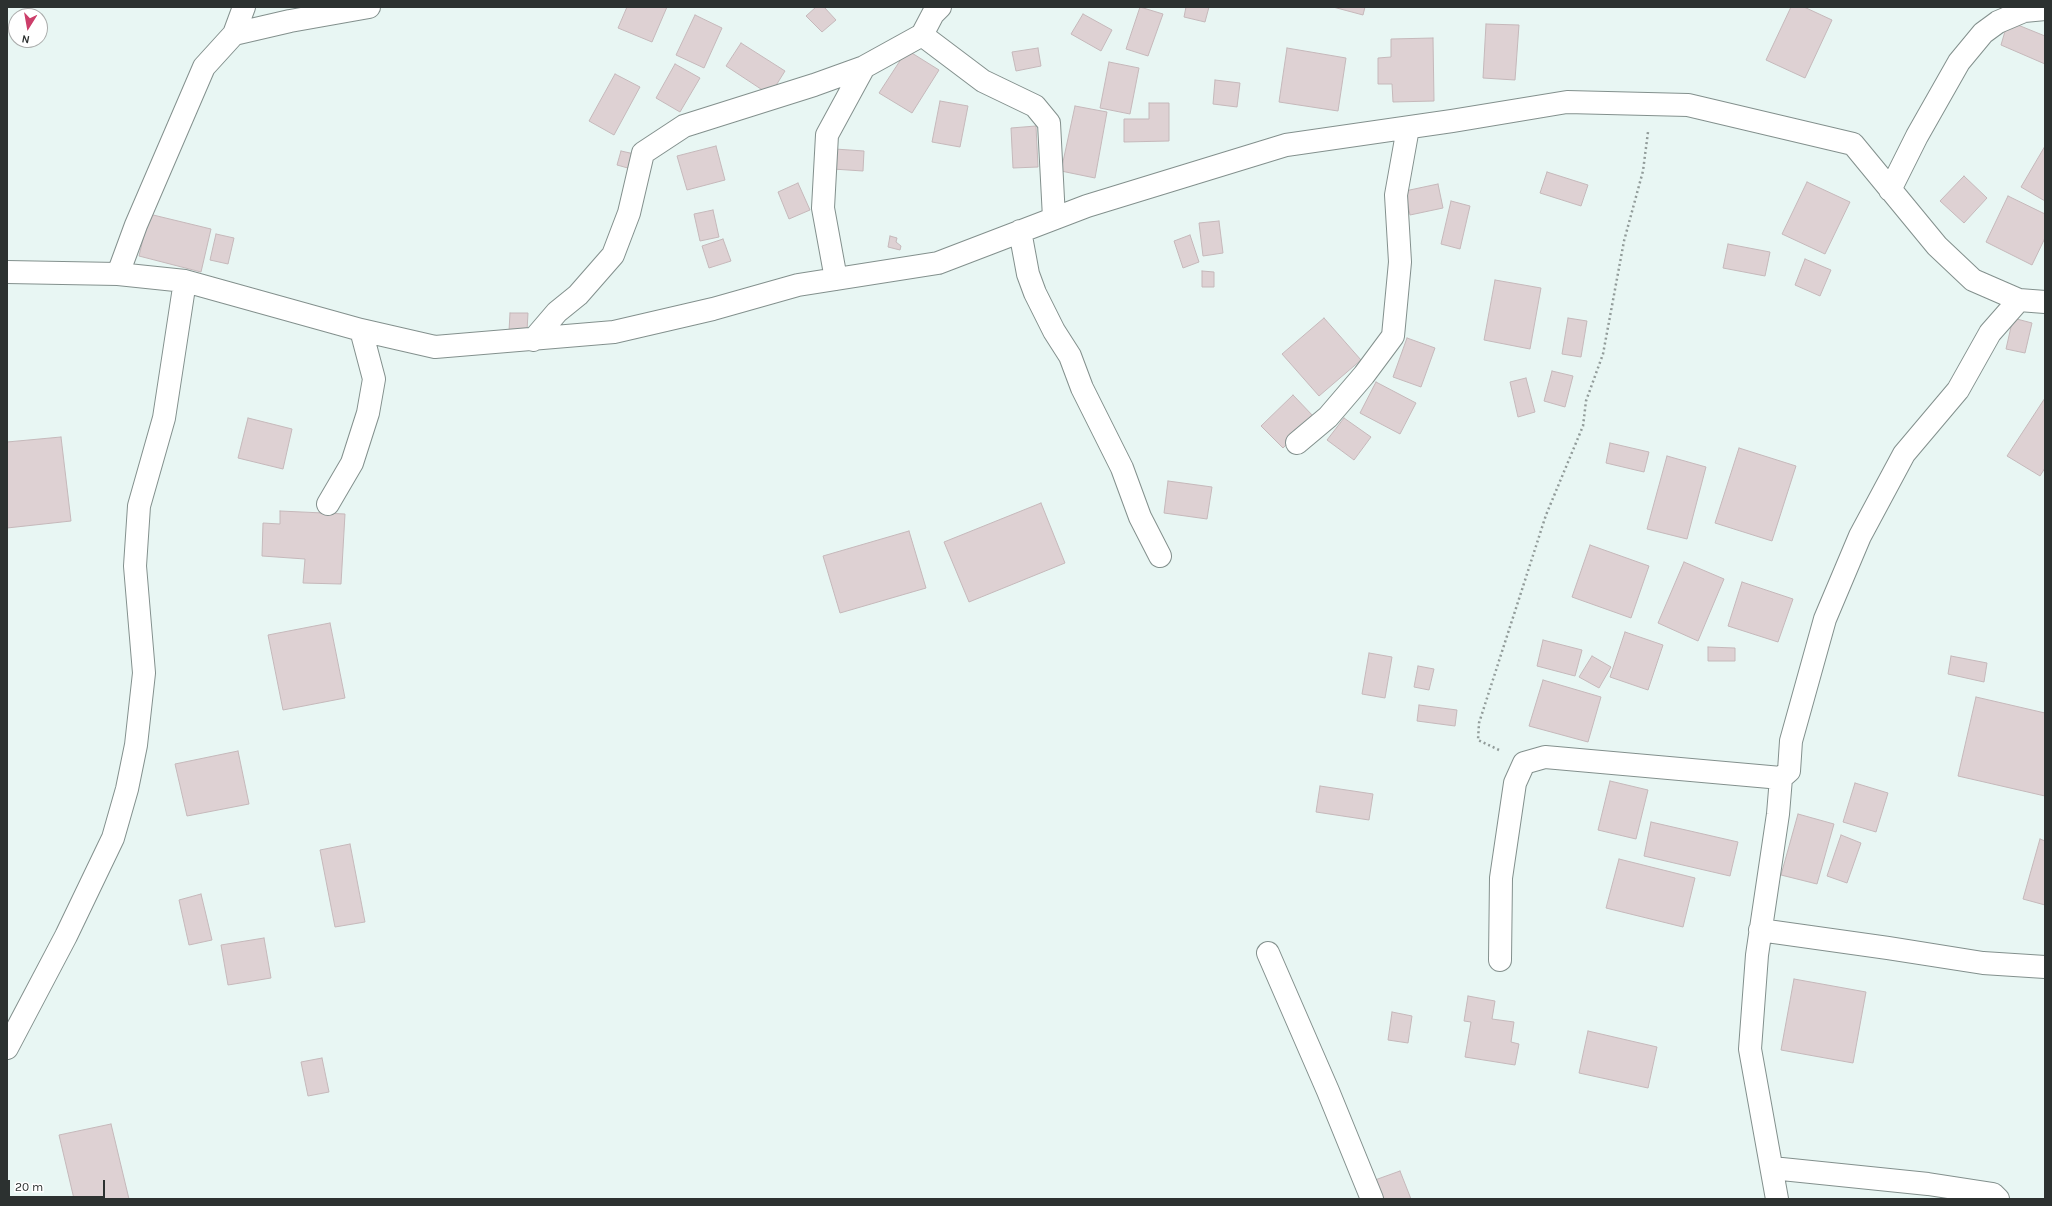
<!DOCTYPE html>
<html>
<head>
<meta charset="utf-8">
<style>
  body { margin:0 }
  #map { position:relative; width:2052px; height:1206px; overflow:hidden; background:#e8f6f3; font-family:Karla,sans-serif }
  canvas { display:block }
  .frame { position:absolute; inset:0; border:8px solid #2c3130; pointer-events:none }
  .north { position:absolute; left:8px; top:8px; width:40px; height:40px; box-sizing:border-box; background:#fff; border:1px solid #abadac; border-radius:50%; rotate:191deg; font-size:11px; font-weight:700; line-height:16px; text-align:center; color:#2c3130 }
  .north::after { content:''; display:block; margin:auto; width:14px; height:18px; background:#cc3e6a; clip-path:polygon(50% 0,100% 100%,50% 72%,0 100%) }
  .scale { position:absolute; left:8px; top:1180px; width:97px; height:18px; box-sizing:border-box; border:2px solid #2c3130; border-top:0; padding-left:5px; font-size:12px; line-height:14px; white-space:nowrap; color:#2c3130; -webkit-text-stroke:3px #fff; paint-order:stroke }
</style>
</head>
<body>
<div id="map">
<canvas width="2052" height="1206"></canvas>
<div class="frame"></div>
<div class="north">N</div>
<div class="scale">20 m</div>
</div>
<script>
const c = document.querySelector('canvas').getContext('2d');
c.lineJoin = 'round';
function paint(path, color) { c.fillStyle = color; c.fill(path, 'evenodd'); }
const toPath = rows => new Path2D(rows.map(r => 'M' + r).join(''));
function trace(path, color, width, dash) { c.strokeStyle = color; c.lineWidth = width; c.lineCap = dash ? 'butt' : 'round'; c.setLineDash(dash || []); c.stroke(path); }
const building = toPath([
  [627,7,667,7,652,42,618,28,627,7],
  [816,7,824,7,836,20,822,32,806,16,816,7],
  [1140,7,1163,14,1148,56,1126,49,1140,7],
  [1186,7,1209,7,1205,22,1184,17,1186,7],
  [1333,7,1365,7,1363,15,1333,7],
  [1791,7,1804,7,1832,20,1805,78,1766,60,1791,7],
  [1083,14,1112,30,1101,51,1071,34,1083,14],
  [695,15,722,28,704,68,676,55,695,15],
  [2008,21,2045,36,2045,64,2001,45,2008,21],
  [1486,24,1519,25,1515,80,1483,78,1486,24],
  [1433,38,1434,101,1393,102,1392,84,1378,84,1378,58,1391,57,1391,39,1433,38],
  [741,43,785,71,770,95,726,66,741,43],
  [1038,48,1041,66,1016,71,1012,52,1038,48],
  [1287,48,1346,58,1338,111,1279,102,1287,48],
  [907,50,939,70,912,113,879,93,907,50],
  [1109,62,1139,68,1130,114,1100,108,1109,62],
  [675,64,700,78,680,112,656,98,675,64],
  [615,74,640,87,614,135,589,121,615,74],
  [1215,80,1240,83,1237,107,1213,104,1215,80],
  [940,101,968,106,960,147,932,142,940,101],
  [1149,103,1169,103,1169,141,1124,142,1124,119,1149,119,1149,103],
  [1075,106,1107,112,1095,178,1061,171,1075,106],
  [1036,126,1038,167,1013,168,1011,128,1036,126],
  [716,146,725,180,687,190,677,156,716,146],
  [2045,146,2045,201,2021,187,2045,146],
  [835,149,864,151,863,171,833,169,835,149],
  [621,151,639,155,635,170,617,165,621,151],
  [1547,172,1588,185,1581,206,1540,193,1547,172],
  [1964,176,1987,198,1964,223,1940,201,1964,176],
  [1807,182,1850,202,1825,254,1782,234,1807,182],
  [798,183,810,210,789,219,778,192,798,183],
  [1438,184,1443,208,1410,215,1405,191,1438,184],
  [2008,196,2045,214,2045,238,2032,265,1986,242,2008,196],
  [1451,201,1470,206,1460,249,1441,244,1451,201],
  [713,210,719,237,700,241,694,214,713,210],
  [149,214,211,229,201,272,139,256,149,214],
  [1219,221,1223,253,1203,256,1199,223,1219,221],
  [216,234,234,238,228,264,210,260,216,234],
  [1190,235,1199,262,1183,268,1174,241,1190,235],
  [890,236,897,238,896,242,901,246,900,250,888,247,890,236],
  [723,239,731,261,709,268,702,246,723,239],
  [1728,244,1770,252,1765,276,1723,268,1728,244],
  [1805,259,1831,270,1820,296,1795,285,1805,259],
  [1202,271,1214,272,1214,287,1202,287,1202,271],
  [1495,280,1541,288,1530,349,1484,340,1495,280],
  [510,313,528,313,527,331,509,331,510,313],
  [1324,318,1361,360,1319,396,1282,354,1324,318],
  [1568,318,1587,321,1581,357,1562,354,1568,318],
  [2013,318,2032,323,2025,353,2006,349,2013,318],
  [1407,338,1435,348,1421,387,1393,377,1407,338],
  [1552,371,1573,376,1565,407,1544,401,1552,371],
  [1526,378,1535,412,1518,417,1510,382,1526,378],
  [1376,382,1416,403,1400,434,1360,413,1376,382],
  [1293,395,1314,417,1283,448,1261,426,1293,395],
  [2045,398,2045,468,2040,476,2007,456,2045,398],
  [248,418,292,429,283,469,238,458,248,418],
  [1344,418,1371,437,1354,460,1327,440,1344,418],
  [61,437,71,521,7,528,7,442,61,437],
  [1610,443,1649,452,1644,472,1606,463,1610,443],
  [1739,448,1796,466,1772,541,1715,523,1739,448],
  [1667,456,1706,467,1687,539,1647,529,1667,456],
  [1168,481,1212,487,1207,519,1164,513,1168,481],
  [1041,503,1065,563,969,602,944,542,1041,503],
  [280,511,345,514,341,584,303,583,305,559,262,556,263,523,280,524,280,511],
  [909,531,926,588,840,613,823,556,909,531],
  [1590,545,1649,566,1631,618,1572,597,1590,545],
  [1684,562,1724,579,1698,641,1658,623,1684,562],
  [1742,582,1793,599,1778,642,1728,626,1742,582],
  [330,623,345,698,283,710,268,635,330,623],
  [1625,632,1663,645,1648,690,1610,677,1625,632],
  [1543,640,1582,650,1575,676,1537,666,1543,640],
  [1708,647,1735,648,1735,661,1708,661,1708,647],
  [1369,653,1392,657,1385,698,1362,694,1369,653],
  [1592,656,1611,667,1599,688,1579,677,1592,656],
  [1951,656,1987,663,1984,682,1948,674,1951,656],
  [1418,666,1434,669,1429,690,1414,687,1418,666],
  [1543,680,1601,697,1588,742,1529,726,1543,680],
  [1976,697,2045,713,2045,796,1958,776,1976,697],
  [1419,705,1457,710,1455,726,1417,721,1419,705],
  [238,751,249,804,187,816,175,764,238,751],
  [1610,781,1648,790,1636,839,1598,830,1610,781],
  [1855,783,1888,793,1876,832,1843,822,1855,783],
  [1320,786,1373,794,1369,820,1316,812,1320,786],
  [1798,814,1834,824,1817,884,1781,875,1798,814],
  [1651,822,1738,842,1730,876,1644,856,1651,822],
  [1841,835,1861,843,1847,883,1827,876,1841,835],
  [2040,839,2045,841,2045,905,2023,899,2040,839],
  [350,844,365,922,335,927,320,850,350,844],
  [1619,859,1695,878,1683,927,1606,908,1619,859],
  [201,894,212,940,189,945,179,900,201,894],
  [264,938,271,978,228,985,221,945,264,938],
  [1794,979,1866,992,1853,1063,1781,1050,1794,979],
  [1468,996,1495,1001,1492,1019,1514,1022,1511,1042,1519,1044,1515,1065,1465,1057,1471,1022,1464,1021,1468,996],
  [1392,1012,1412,1016,1408,1043,1388,1040,1392,1012],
  [1588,1031,1657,1047,1648,1088,1579,1073,1588,1031],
  [322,1058,329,1092,308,1096,301,1062,322,1058],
  [111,1124,129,1199,74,1199,59,1135,111,1124],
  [1400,1171,1411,1199,1382,1199,1375,1180,1400,1171]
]);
paint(building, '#ded1d3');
trace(building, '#c5b8ba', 1);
const street = toPath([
  [234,34,244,7],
  [922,35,983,81,1035,106,1049,123,1054,218],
  [1890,190,1917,136,1959,62,1983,33,1998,22,2024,11,2045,9],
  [1020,231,1028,274,1035,293,1054,331,1070,356,1082,388,1122,468,1140,517,1160,556],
  [7,272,118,274,185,281,361,330,435,347,614,332,713,309,798,285,938,263,1087,206,1286,145,1452,121,1567,102,1688,105,1853,144,1937,246,1973,280,2019,300,2045,302],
  [118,274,136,225,204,67,234,34,290,21,369,7],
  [836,279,823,208,827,135,864,67],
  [533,340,557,312,578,295,613,255,629,213,643,153,684,126,814,85,864,67,922,35,933,14,940,7],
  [1297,443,1328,417,1364,375,1393,336,1400,262,1396,195,1408,128],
  [328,504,352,463,368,413,374,379,361,330],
  [1760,930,1888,948,1983,963,2045,967],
  [1268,953,1328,1091,1372,1199],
  [1500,960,1501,878,1515,783,1524,763,1545,757,1781,778,1789,771,1791,741,1825,619,1860,536,1904,454,1958,390,1990,333,2019,300],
  [7,1048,66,936,113,838,127,789,136,745,144,673,135,566,139,506,164,418,185,281],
  [1772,1168,1928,1184,1993,1194,1998,1199],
  [1777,1199,1750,1049,1757,955,1778,814,1781,778]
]);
trace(street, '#83908d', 24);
trace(toPath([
  [1499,750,1478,740,1479,723,1546,515,1583,426,1586,401,1603,354,1624,241,1643,171,1648,132]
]), '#919b99', 2.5, [2, 3]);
trace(street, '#fff', 22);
</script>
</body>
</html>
